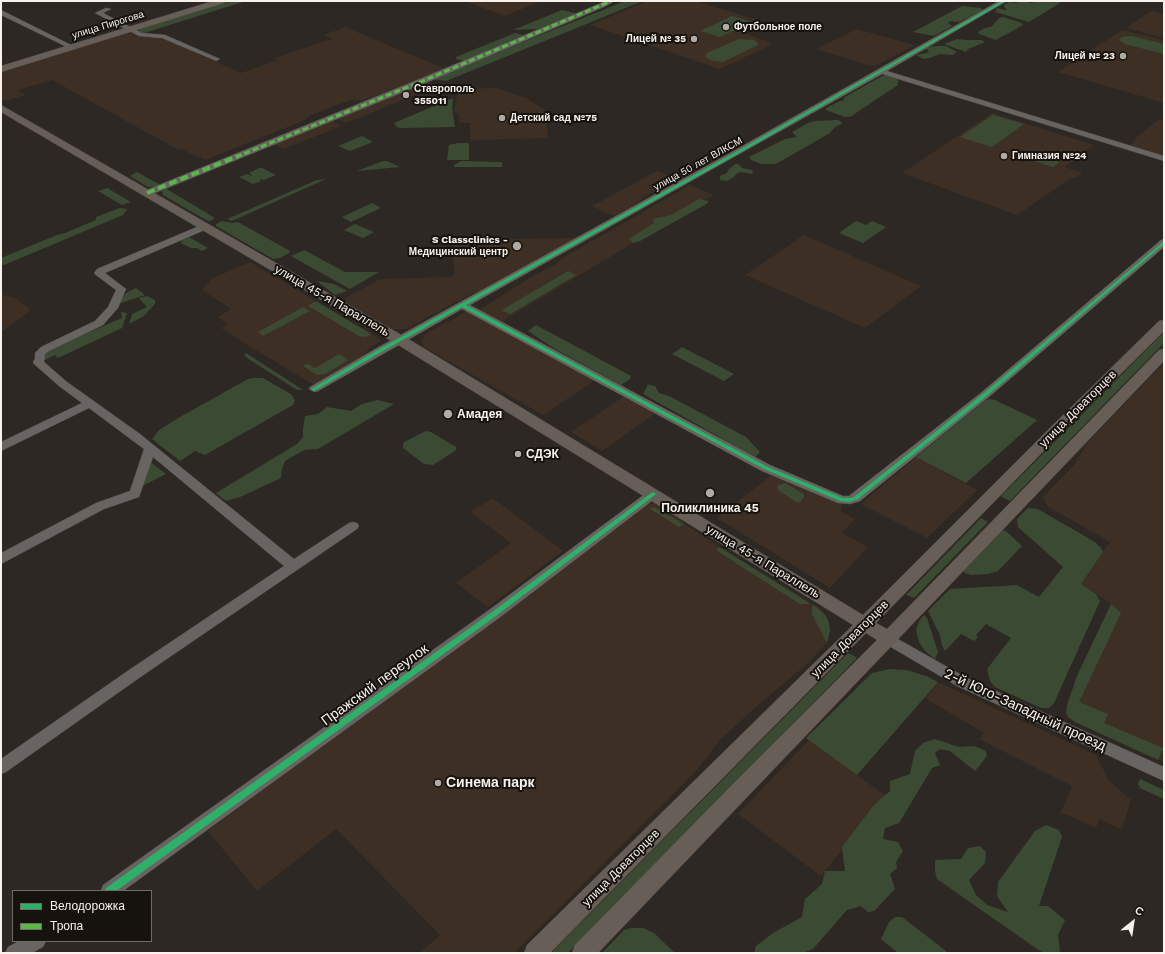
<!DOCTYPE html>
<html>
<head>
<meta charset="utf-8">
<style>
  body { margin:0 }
  #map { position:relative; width:1165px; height:954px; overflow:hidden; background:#2d2824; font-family:"Work Sans",sans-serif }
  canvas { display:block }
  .frame { position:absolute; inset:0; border:2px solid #f8f1ec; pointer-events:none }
  .legend { position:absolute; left:12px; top:890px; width:140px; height:52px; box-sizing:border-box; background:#16120e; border:1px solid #706b67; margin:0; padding:5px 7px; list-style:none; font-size:12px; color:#f8f1ec }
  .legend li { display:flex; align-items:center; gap:8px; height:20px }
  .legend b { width:20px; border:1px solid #706b67 }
  .north { position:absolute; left:1113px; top:902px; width:40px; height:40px; -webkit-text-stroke:3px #16120e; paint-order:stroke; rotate:30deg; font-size:11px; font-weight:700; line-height:16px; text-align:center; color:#f8f1ec }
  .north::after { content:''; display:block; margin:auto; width:14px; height:18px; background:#f8f1ec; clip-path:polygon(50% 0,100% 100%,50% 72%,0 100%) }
</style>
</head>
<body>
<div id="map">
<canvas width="1165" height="954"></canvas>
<div class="frame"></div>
<ul class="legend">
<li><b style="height:5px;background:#2db169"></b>Велодорожка</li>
<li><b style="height:5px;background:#58b947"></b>Тропа</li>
</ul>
<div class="north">С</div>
</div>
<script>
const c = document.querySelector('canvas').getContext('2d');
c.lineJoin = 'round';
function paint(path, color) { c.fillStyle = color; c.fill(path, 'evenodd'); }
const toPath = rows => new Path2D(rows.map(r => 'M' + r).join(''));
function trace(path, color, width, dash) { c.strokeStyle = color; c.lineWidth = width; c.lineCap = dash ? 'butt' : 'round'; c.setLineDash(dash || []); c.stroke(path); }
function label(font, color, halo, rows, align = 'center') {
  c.font = font + ' "Work Sans",sans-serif'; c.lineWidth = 4; c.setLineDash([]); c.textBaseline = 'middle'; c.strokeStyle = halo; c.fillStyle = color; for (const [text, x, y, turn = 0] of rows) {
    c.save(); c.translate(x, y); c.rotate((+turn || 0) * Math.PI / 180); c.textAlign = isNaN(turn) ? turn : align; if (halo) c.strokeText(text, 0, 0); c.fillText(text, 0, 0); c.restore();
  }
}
paint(toPath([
  [464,1,541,1,505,16],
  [647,1,695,1,767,23,745,33,773,44,720,69,590,25],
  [1151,11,1164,14,1164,38,1126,28],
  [345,27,443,68,427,76,361,101,350,100,309,116,305,120,205,160,179,148,177,149,52,80,18,90,25,95,9,100,1,100,1,72,124,34,133,33,149,37,160,37,241,73,278,60,275,58,332,39,324,35],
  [857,29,914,45,914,46,875,66,867,65,816,49],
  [1122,30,1164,40,1164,103,1058,72],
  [426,81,437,86,346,123,335,118],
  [497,88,526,98,545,110,548,138,470,140,470,123,459,123,459,113,454,113,458,89],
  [992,113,1094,145,1065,167,1083,173,1075,178,1071,178,1017,215,902,173],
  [1164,118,1164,158,1130,147,1137,137,1157,121],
  [331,120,342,126,283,149,273,144],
  [657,171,673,177,675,180,669,185,659,188,644,197,636,204,618,214,613,215,607,213,592,206],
  [690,185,714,195,499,323,479,310,536,274,556,264,564,257],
  [804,235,921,286,865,328,745,275],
  [575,238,489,288,473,293,406,329,391,329,344,301,347,297,380,279,451,277,455,274,452,255,455,240],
  [250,262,379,338,381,341,369,348,364,356,314,385,246,344,221,328,228,324,218,317,231,309,202,290,211,279],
  [1,293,5,296,14,297,31,310,1,332],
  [469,310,597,379,543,415,424,347,421,342,424,335],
  [1164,363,1164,762,1075,722,1069,718,1067,713,1067,705,1077,676,1111,604,1081,584,1110,542,1047,506,1043,497,1074,465,1088,442],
  [626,395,657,412,602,451,571,432],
  [916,457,977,490,927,538,861,504],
  [774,473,843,504,841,511,855,519,842,533,868,547,830,588,717,518],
  [493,498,563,551,488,607,456,583,511,543,470,512],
  [655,503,680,518,685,524,719,547,821,609,826,616,829,623,829,636,827,643,804,667,767,697,721,739,696,771,514,953,420,953,440,935,336,829,257,891,208,831,646,505],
  [938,682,1096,755,1109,781,1131,800,1122,830,1099,819,1096,828,1068,815,1060,814,1072,786,979,739,984,733,925,698],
  [809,740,886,796,821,876,738,814]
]), '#3d2f24');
paint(toPath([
  [229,1,246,1,144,33,138,32,141,28],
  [625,1,643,1,446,81,432,79],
  [1020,1,1031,1,1029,2,1030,3,1041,1,1063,1,1029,22,995,12,997,8,1005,10,1007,9,1004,7,1004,5,1009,2,1016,3],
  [962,6,981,8,983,10,959,22,950,21,948,23,952,26,934,36,913,32],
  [562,10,575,13,574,15,538,29,513,30],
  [732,16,752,22,720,37,700,31],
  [1003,17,1022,23,1023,25,996,40,979,34,978,32,985,28,991,27,999,18],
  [515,33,523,35,464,61,456,59,456,57],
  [1132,36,1164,44,1164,54,1125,44,1119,40,1122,37],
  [739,39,754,40,757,42,758,45,723,62,713,61,705,57,707,53],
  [957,39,967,40,981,40,985,42,968,49,966,52,944,44],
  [938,46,946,46,957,52,953,55,940,54,930,58,923,59,916,55,927,53,929,51,925,48,925,47],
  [888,75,898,79,898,85,850,117,845,117,826,110,826,108,840,101,843,101,845,97,882,76],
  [453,98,452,108,455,127,399,128,396,126,394,123],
  [993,115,1024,124,992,147,960,137],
  [838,120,843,123,835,127,830,133,776,164,761,164,751,160,749,157,785,139,797,137,792,132,806,124,814,121],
  [362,136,373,142,350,151,338,146],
  [458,143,469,143,469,160,447,160,449,145],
  [1028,152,1060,162,1053,167,1021,157],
  [383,161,387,161,400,167,357,171],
  [461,161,502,162,502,167,454,167,454,165],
  [735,164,738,164,742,168,752,170,753,172,751,174,741,172,736,174,734,177,727,181,720,180,720,176,727,173,728,170],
  [259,168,262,168,276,175,264,180,261,179,260,180,261,181,253,184,239,177,247,174,251,176,252,175,249,173],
  [137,172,162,186,148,187,130,176],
  [326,179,232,221,227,219,317,180],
  [107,188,131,202,122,205,98,191],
  [165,188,215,218,210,221,206,220,163,195,162,191],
  [699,199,708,201,708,203,640,241,633,243,629,239,654,223,653,219,671,215],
  [372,203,381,208,351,222,342,217],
  [120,208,127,209,123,215,4,265,1,264,1,258,57,235,65,233,96,220,96,217],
  [222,221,232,223,238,222,290,251,289,253,280,258,273,259,216,226,216,224],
  [856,221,866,225,872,221,886,227,863,243,839,233],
  [355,224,374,232,363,238,344,230],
  [189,237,208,248,202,251,197,248,191,248,181,243,182,240],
  [304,250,345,272,379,272,350,289,291,256],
  [568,271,576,275,510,314,502,310],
  [317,281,334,284,347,291,335,295],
  [136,288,145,295,118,304,126,293],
  [147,296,155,300,155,304,144,316,129,324,132,314,147,307,139,298],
  [314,302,317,302,371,334,366,337,359,336,308,306],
  [303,307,310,311,263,336,258,332],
  [121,312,127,313,122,328,58,358,55,355,45,360,42,359,48,350,122,318],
  [536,325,631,376,629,380,621,385,555,349,528,331],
  [1164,332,1164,343,1010,501,1002,497,1001,496],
  [682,347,734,374,724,381,672,354],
  [246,353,303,390,297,390,244,356],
  [339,354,347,359,347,361,325,374,317,375,303,366,307,364,315,368],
  [255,378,263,378,291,394,295,400,293,405,205,455,195,451,180,461,152,439,159,430,180,417,248,379],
  [646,384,655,386,659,393,669,396,746,437,760,452,755,457,643,394,648,385],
  [990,399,995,400,1037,420,966,483,916,457,986,400],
  [377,400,394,404,318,449,304,450,285,461,282,469,281,478,240,497,226,501,216,493,297,444,303,437,303,429,305,416,318,414,327,407,351,411,362,404],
  [426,431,431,432,456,447,456,450,433,465,424,464,403,448,403,445,404,442],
  [149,461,166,474,140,487],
  [785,483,804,494,804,497,800,502,796,502,778,490,777,486],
  [654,507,679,521,683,525,679,527,650,509],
  [1028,508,1037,509,1043,512,1095,542,1101,548,1103,552,1081,584,1096,594,1100,601,1054,703,1049,708,1041,708,995,687,990,681,987,669,1011,638,986,624,976,635,978,637,974,641,961,634,945,651,942,645,940,635,928,611,950,589,1017,585,1039,597,1063,567,1018,527,1017,519],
  [981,518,988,522,914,598,906,595],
  [1002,529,1007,532,1022,546,998,571,988,574,971,575,965,573,963,571],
  [719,547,723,549,809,603,807,604,800,604,717,551,717,549],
  [1111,604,1121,613,1079,702,1108,714,1104,723,1163,748,1158,760,1075,722,1069,718,1066,713,1067,705,1077,676],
  [814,605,826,616,829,623,830,630,827,643,812,614,812,607],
  [924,615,927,618,938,652,935,659,925,651,919,642,916,630,919,621],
  [848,653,856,657,857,658,568,953,551,953],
  [890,669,906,670,926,676,938,682,857,775,806,738,872,673],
  [935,739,959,747,974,746,986,751,987,756,975,771,950,751,940,749,935,753,940,765,932,768,899,823,885,828,883,839,898,842,903,851,896,862,897,868,890,874,895,889,874,911,868,912,861,906,847,910,813,949,802,953,754,953,756,946,773,933,802,917,805,899,822,884,825,871,845,871,842,847,874,805,890,791,890,781,910,774,915,751,923,743],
  [1140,779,1164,790,1164,799,1140,788,1138,784],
  [1046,825,1059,830,1062,837,1039,906,1048,906,1065,920,1058,935,1060,951,1057,953,1045,953,1040,951,937,879,935,871,935,860,961,859,968,848,980,846,986,852,985,863,969,880,976,895,987,905,1008,912,997,896,998,882,1035,831],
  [895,917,902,917,946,951,946,953,898,953,881,939,889,922],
  [632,928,643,928,654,933,675,953,602,953,624,930]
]), '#3b4b33');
const minor = toPath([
  [606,1,614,1,606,6,428,82,150,195,144,195,143,193,144,191,422,78,606,1],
  [999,1,1007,1,887,71,1164,156,1164,161,882,74,470,305,770,465,843,496,849,496,982,392,1161,240,1164,239,1164,247,990,396,860,501,850,504,838,503,762,471,462,309,318,391,314,392,309,389,310,387,377,348,730,153,999,1],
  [106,8,111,9,103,13,142,33,165,35,220,59,216,61,214,60,162,38,139,36,95,13,106,8],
  [1,10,73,46,74,47,69,48,1,15,1,10],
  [204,224,209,227,207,229,105,273,126,289,118,308,103,325,49,351,45,354,44,362,67,382,140,434,294,559,349,523,353,522,357,523,359,526,357,529,139,678,6,772,1,774,1,759,129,670,284,566,153,457,139,497,104,509,1,564,1,553,96,503,130,491,144,449,89,408,1,451,1,442,82,403,59,386,34,364,33,362,35,359,35,353,41,347,95,321,108,307,116,290,96,275,94,273,97,269,204,224],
  [653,490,657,491,659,494,657,497,499,618,123,891,101,891,103,885,489,610,649,491,653,490],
  [889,634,967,678,1164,767,1164,781,957,686,884,643,882,639,884,635,889,634],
  [19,941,46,941,43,947,32,953,5,953,8,947,19,941]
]);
const major = toPath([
  [213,1,225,1,224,3,1,72,1,66,213,1],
  [1,105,405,337,863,615,1056,422,1159,321,1164,320,1164,331,1066,428,876,623,887,629,1159,350,1164,349,1164,361,598,953,572,953,575,945,729,788,877,640,866,633,550,953,524,953,527,945,853,625,395,343,1,112,1,105]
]);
trace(minor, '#4a4642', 1);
trace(major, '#4a4642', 1);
paint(minor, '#686461');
paint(major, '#675e57');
trace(toPath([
  [236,157,425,80,611,1]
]), '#58b947', 3, [6, 3]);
trace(toPath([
  [147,193,238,156]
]), '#58b947', 4, [8, 4]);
paint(toPath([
  [1002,1,1006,1,734,156,466,305,768,467,843,498,850,498,854,497,984,393,1164,241,1164,244,988,395,858,499,850,502,840,501,764,469,462,307,383,351,316,390,314,391,311,389,379,349,732,154,1002,1],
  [653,492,655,493,656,494,655,495,496,616,116,891,105,891,106,888,492,612,651,493,653,492]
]), '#2db169');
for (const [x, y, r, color] of [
  [726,27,4,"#b1aba6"],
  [694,39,4,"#b1aba6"],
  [1123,56,4,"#b1aba6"],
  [406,95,4,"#b1aba6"],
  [502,118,4,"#b1aba6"],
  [1004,156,4,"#b1aba6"],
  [517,246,5,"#b1aba6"],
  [448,414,5,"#b1aba6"],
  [518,454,4,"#b1aba6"],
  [710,493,5,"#b1aba6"],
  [438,783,4,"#b1aba6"]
]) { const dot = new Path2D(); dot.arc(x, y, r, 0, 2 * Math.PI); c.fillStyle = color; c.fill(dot); trace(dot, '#16120e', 1.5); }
label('10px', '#f8f1ec', '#16120e', [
  ["улица Пирогова",108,25,-17],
  ["улица 50 лет ВЛКСМ",698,164,-29]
]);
label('bold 10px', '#f8f1ec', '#16120e', [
  ["Футбольное поле",734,27],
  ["Лицей № 35",686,39,"right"],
  ["Лицей № 23",1115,56,"right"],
  ["Ставрополь",414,89],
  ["355011",414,101],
  ["Детский сад №75",510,118],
  ["Гимназия №24",1012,156],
  ["S Classclinics -",508,240,"right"],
  ["Медицинский центр",508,252,"right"]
], 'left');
label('12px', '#f8f1ec', '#16120e', [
  ["улица 45-я Параллель",332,301,30],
  ["улица Доваторцев",1078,409,-45],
  ["улица 45-я Параллель",763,562,31],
  ["улица Доваторцев",850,639,-45],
  ["улица Доваторцев",621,868,-45]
]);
label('bold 12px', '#f8f1ec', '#16120e', [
  ["Амадея",457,414],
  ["СДЭК",526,454],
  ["Поликлиника 45",710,508,"center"]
], 'left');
label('14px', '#f8f1ec', '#16120e', [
  ["Пражский переулок",375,685,-36],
  ["2-й Юго-Западный проезд",1025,710,25]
]);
label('bold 14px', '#f8f1ec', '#16120e', [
  ["Синема парк",446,783]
], 'left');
</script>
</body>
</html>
